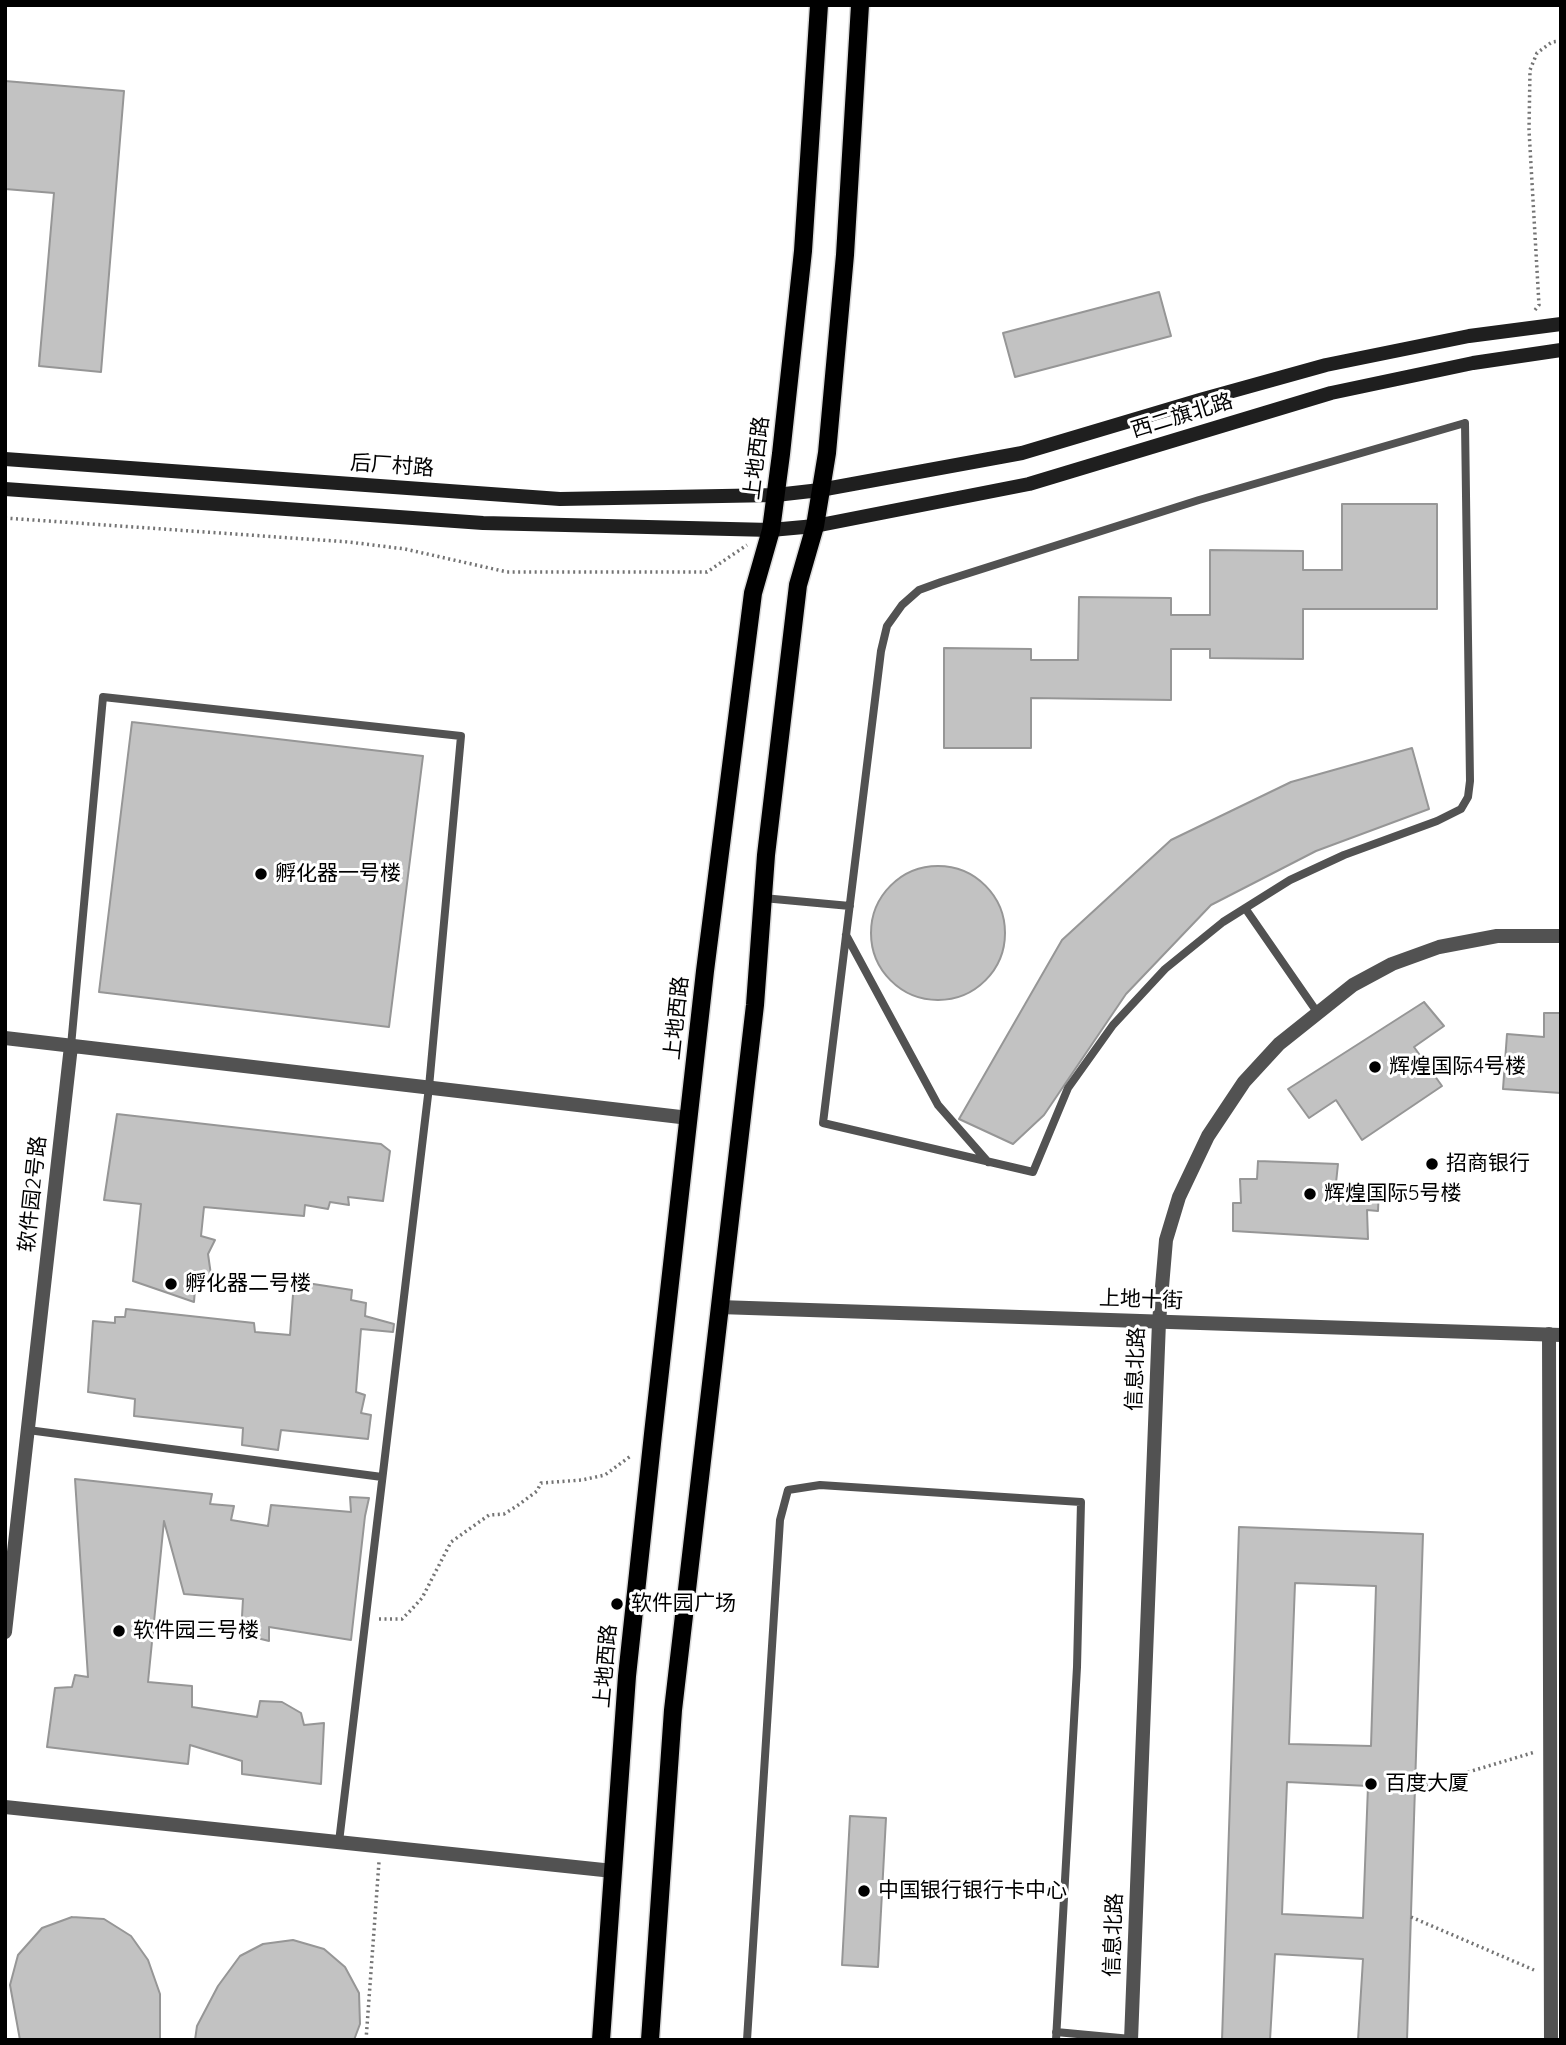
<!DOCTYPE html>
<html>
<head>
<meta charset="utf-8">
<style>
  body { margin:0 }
  #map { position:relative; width:1566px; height:2045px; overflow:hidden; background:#fff; font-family:Quicksand,sans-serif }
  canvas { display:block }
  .frame { position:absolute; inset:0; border:7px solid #000; pointer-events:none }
</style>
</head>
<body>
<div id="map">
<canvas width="1566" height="2045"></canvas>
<div class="frame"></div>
</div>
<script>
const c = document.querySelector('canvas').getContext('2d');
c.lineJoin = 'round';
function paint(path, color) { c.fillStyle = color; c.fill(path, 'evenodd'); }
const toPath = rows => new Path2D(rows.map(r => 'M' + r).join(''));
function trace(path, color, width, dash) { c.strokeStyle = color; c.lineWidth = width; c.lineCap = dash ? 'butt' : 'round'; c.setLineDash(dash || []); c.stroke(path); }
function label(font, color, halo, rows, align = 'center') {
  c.font = font + ' Quicksand,"Noto Sans SC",sans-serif'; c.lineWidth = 6; c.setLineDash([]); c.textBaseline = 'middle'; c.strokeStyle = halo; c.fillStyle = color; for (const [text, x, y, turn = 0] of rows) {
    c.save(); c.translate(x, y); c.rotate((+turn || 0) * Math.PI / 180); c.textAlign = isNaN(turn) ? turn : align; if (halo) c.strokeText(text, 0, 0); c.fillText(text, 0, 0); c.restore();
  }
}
const building = toPath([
  [5,81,124,91,101,372,39,366,54,193,5,189,5,81],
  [1159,292,1171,336,1015,377,1003,333,1159,292],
  [1342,504,1437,504,1437,609,1303,609,1303,659,1210,658,1210,649,1171,649,1171,700,1031,698,1031,748,944,748,944,648,1031,649,1031,660,1078,660,1079,597,1171,598,1171,615,1210,615,1210,550,1303,551,1303,570,1342,570,1342,504],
  [132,722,423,756,389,1027,99,992,132,722],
  [1412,748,1429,809,1316,851,1211,905,1126,994,1044,1115,1013,1144,959,1119,1062,940,1171,840,1291,782,1412,748],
  '871 933a67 67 0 1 1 134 0a67 67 0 1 1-134 0Z',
  [1424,1002,1444,1026,1414,1047,1442,1086,1362,1140,1336,1100,1309,1118,1288,1089,1424,1002],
  [1544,1013,1561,1013,1561,1093,1503,1089,1507,1034,1544,1037,1544,1013],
  [117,1114,381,1144,390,1151,383,1201,348,1197,349,1205,330,1202,328,1209,305,1205,304,1216,204,1207,201,1236,215,1240,208,1254,211,1275,195,1289,194,1302,133,1281,141,1204,104,1200,117,1114],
  [1258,1161,1338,1164,1336,1183,1379,1185,1378,1211,1367,1210,1368,1239,1233,1231,1233,1203,1241,1203,1240,1179,1257,1179,1258,1161],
  [294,1281,352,1290,351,1300,366,1303,365,1316,394,1324,393,1332,361,1329,356,1392,365,1395,361,1413,371,1415,368,1439,281,1430,278,1450,242,1445,243,1428,134,1416,135,1399,88,1392,93,1321,115,1323,115,1317,125,1317,126,1309,254,1323,255,1332,290,1335,294,1281],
  [75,1479,212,1494,210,1504,234,1506,231,1520,268,1526,271,1505,351,1512,350,1497,369,1498,365,1516,351,1640,269,1627,269,1641,241,1634,243,1599,184,1594,164,1521,148,1682,192,1686,192,1707,257,1717,260,1701,282,1702,301,1713,304,1725,324,1723,321,1784,242,1774,242,1761,190,1745,188,1764,47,1747,55,1688,72,1687,75,1675,88,1677,75,1479],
  [1239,1527,1423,1534,1407,2040,1358,2040,1363,1959,1275,1954,1270,2040,1222,2040,1239,1527],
  [1295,1583,1376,1586,1371,1746,1289,1744,1295,1583],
  [1287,1782,1368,1786,1363,1918,1282,1914,1287,1782],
  [850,1816,886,1818,878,1967,842,1965,850,1816],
  [72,1917,104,1919,131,1936,148,1960,160,1994,160,2040,20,2040,10,1985,18,1955,42,1928,72,1917],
  [293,1940,324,1949,345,1967,359,1993,360,2024,354,2040,195,2040,197,2026,218,1986,240,1956,263,1944,293,1940]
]);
paint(building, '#c2c2c2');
trace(building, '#969696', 2);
const primary = toPath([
  [601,2040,627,1676,653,1434,705,971,753,593,771,530,781,454,803,251,819,5],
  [650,2040,673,1710,755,1005,766,855,798,585,815,526,827,453,845,255,860,5]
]);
trace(primary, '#dbdbdb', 21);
trace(toPath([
  [1535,310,1539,305,1529,130,1530,70,1537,53,1552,42,1561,41],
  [5,518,349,542,405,549,507,572,707,572,747,545],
  [379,1619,402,1619,412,1609,422,1598,451,1542,489,1515,504,1514,517,1506,537,1491,541,1483,582,1480,605,1475,632,1455],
  [1415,1788,1535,1752],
  [1411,1917,1534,1970],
  [366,2040,379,1862]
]), '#747474', 3.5, [2, 3.5]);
trace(toPath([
  [1465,423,1470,781,1468,797,1461,809,1437,821,1344,855,1290,880,1223,922,1165,969,1113,1025,1068,1088,1033,1172,823,1123,881,651,887,626,902,605,919,590,941,582,1199,500,1465,423],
  [763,898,850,906],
  [1245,908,1317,1012],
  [846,935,938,1105,988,1162],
  [71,1046,103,697,461,736,429,1087,339,1842],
  [28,1430,382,1477],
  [1056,2032,1131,2039],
  [747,2040,780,1520,788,1490,820,1485,1081,1502,1077,1667,1056,2040]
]), '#525252', 8);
trace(toPath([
  [1549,1334,1551,2040],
  [1131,2040,1159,1322,1166,1240,1179,1197,1208,1136,1244,1082,1279,1044,1353,985,1392,964,1439,947,1497,936,1561,936]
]), '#525252', 14);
trace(toPath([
  [5,1038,689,1118],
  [719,1307,1561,1335],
  [5,1632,71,1046],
  [5,1807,613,1871]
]), '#525252', 14);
trace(toPath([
  [5,459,560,499,776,495,820,490,1022,453,1200,400,1326,365,1469,336,1561,324],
  [5,489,483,523,771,530,815,526,1029,484,1331,393,1473,363,1561,350]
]), '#1f1f1f', 14);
trace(primary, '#000', 18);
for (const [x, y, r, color] of [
  [261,874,7,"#000"],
  [1375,1067,7,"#000"],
  [1432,1164,7,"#000"],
  [1310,1194,7,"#000"],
  [171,1284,7,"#000"],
  [617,1604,7,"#000"],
  [119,1631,7,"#000"],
  [1371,1784,7,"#000"],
  [864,1891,7,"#000"]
]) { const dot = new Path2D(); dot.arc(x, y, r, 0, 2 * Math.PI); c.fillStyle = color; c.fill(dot); trace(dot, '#fff', 2.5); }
label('21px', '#000', '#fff', [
  ["西二旗北路",1182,416,-17],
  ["上地西路",757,458,-83],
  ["后厂村路",392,466,4],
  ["上地西路",677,1018,-84],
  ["软件园2号路",33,1194,-84],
  ["上地十街",1141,1300,2],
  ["信息北路",1136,1369,-88],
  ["上地西路",606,1666,-85],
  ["信息北路",1114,1935,-88]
]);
label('21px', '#000', '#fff', [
  ["孵化器一号楼",275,874],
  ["辉煌国际4号楼",1389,1067],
  ["招商银行",1446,1164],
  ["辉煌国际5号楼",1324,1194],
  ["孵化器二号楼",185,1284],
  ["软件园广场",631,1604],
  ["软件园三号楼",133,1631],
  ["百度大厦",1385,1784],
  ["中国银行银行卡中心",878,1891]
], 'left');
</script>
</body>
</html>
